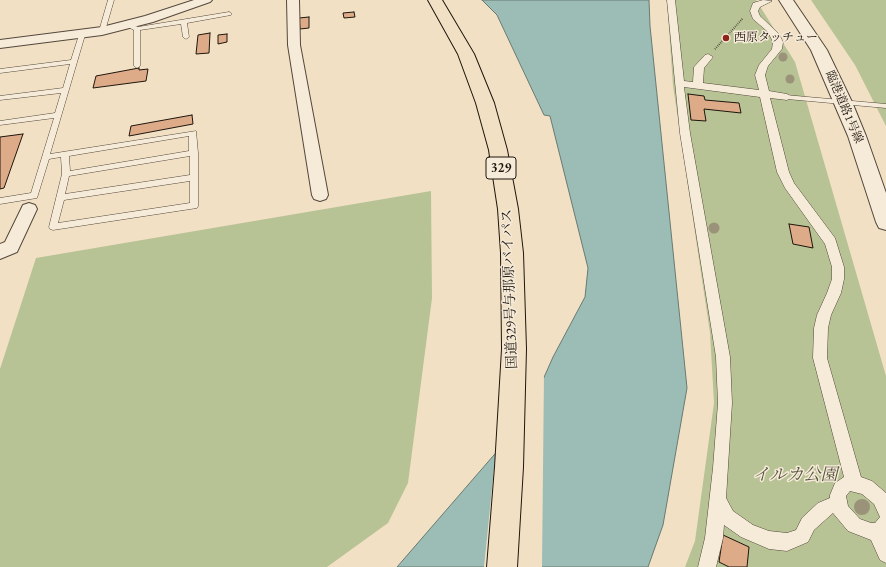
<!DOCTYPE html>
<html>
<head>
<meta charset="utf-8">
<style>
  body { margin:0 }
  canvas { display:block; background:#f1e0c4 }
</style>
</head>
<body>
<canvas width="886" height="567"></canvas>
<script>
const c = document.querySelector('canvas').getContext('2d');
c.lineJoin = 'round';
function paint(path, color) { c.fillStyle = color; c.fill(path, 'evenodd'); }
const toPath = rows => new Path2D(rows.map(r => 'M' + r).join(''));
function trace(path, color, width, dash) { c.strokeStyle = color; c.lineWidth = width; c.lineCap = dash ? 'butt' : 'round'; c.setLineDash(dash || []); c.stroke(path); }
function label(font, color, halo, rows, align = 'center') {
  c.font = font + ' "EB Garamond","Noto Serif JP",serif'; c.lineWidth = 3; c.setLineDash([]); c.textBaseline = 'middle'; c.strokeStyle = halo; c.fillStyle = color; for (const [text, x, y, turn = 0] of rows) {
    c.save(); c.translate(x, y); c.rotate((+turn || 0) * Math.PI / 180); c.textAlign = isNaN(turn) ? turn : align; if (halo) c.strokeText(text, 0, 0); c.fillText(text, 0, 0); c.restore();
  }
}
paint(toPath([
  [667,0,756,0,795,62,886,376,886,567,685,567,695,541,714,403,710,333,673,86],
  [811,0,886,0,886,126,855,65],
  [431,191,432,298,408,483,388,523,327,567,0,567,0,369,36,258]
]), '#b8c395');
const water = toPath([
  [482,0,649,0,650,26,687,388,663,525,648,567,397,567,526,418,553,357,585,297,588,268,550,116,544,115,497,15,482,0]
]);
paint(water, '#9bbdb6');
trace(water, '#697a72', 1);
paint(toPath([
  [544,373,542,567,484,567,496,449,524,417]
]), '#f1e0c4');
const building = toPath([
  [354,12,355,17,344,18,343,13,354,12],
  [309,17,309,28,300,29,299,18,309,17],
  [210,33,209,53,196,54,198,35,210,33],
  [227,34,227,42,218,44,218,35,227,34],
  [139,68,139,70,148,69,146,81,93,88,96,76,139,68],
  [688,94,704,96,705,100,739,103,741,113,704,109,706,121,691,120,688,94],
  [192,115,193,124,129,136,131,126,192,115],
  [23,134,4,188,0,189,0,137,23,134],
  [789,224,809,227,813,248,793,244,789,224],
  [723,535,749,547,747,567,729,567,719,562,723,535]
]);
paint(building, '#deab89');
trace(building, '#1e160d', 1);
const service = toPath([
  [108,0,114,0,105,31,102,33,99,31,108,0],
  [229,12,232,14,231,15,187,23,189,37,186,39,183,37,181,24,140,30,140,66,137,68,134,66,134,30,126,26,126,24,130,24,138,27,229,12],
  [82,33,85,35,50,154,196,131,198,153,198,206,197,208,53,230,50,229,49,227,62,174,61,157,49,159,37,198,0,204,0,198,31,193,54,118,0,125,0,121,55,113,61,93,0,100,0,96,63,88,70,64,0,73,0,69,71,60,79,35,82,33],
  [189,136,189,151,70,171,69,156,189,136],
  [190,156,190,175,65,194,69,176,190,156],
  [190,181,190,203,58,223,64,200,190,181],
  [785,95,886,104,886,108,787,99,785,99,785,95]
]);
const pedestrian = toPath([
  [667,0,675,0,684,81,693,82,694,67,705,55,708,54,713,57,704,68,703,83,759,90,755,75,759,65,772,49,773,42,768,32,753,19,750,11,753,3,763,0,772,1,760,7,758,11,760,16,779,34,783,42,782,49,768,66,765,75,769,91,787,94,792,97,787,100,770,98,789,172,794,183,835,238,844,267,844,279,841,293,831,315,828,328,827,358,861,477,872,481,886,493,886,563,880,560,871,540,848,531,833,513,814,530,808,542,787,551,769,549,741,537,724,525,723,538,716,567,698,567,705,538,713,468,718,403,716,357,680,133,667,0],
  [684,87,760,97,777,172,785,188,825,244,832,267,832,279,827,293,817,315,814,328,813,358,844,477,835,483,830,495,830,498,818,503,802,518,796,530,787,533,769,531,753,525,733,511,726,498,732,403,730,357,690,133,684,87],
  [850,491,862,494,874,504,880,517,875,523,871,523,860,519,848,506,846,496,850,491]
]);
const minor = toPath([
  [194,0,212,0,210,2,153,22,102,35,0,48,0,40,102,27,145,16,194,0],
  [287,0,299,0,300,45,328,195,326,199,320,201,314,199,312,195,288,45,287,0],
  [29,203,35,205,37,209,17,252,0,259,0,244,5,242,23,205,29,203]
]);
const tertiary = toPath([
  [779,0,793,0,827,50,852,102,866,136,886,193,886,230,879,228,876,222,848,136,811,50,779,0]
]);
const trunk = toPath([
  [428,0,442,0,474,54,494,103,507,150,518,209,523,253,526,349,523,467,517,567,487,567,495,467,502,349,501,253,498,209,489,150,476,103,458,54,428,0]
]);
trace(service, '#53483b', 1);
trace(pedestrian, '#53483b', 1);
trace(minor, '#53483b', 2);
trace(tertiary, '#53483b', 2);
trace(trunk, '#1e160d', 2);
trace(toPath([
  [715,49,743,18]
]), '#1e160d', 2, [0.5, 1.5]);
paint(service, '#f6ebd9');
paint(pedestrian, '#f6ebd9');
paint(minor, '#f6ebd9');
paint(tertiary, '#f6ebd9');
paint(trunk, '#f1e0c4');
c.fillStyle = '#9b927a';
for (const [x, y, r] of [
  [783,57,4.5],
  [790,79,4.5],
  [714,228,5.5],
  [862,507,8]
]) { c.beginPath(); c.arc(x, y, r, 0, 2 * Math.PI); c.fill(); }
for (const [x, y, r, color] of [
  [726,38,4,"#8f2418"]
]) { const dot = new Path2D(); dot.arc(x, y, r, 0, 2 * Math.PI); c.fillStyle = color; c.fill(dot); trace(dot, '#f6ebd9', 1.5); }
label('12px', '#1e160d', '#f6ebd9', [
  ["西原タッチュー",734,38]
], 'left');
label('12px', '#1e160d', '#f6ebd9', [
  ["臨港道路1号線",844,107,67]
]);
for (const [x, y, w] of [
  [501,168,30]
]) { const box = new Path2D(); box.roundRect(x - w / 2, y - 11, w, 22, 3); c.fillStyle = '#f6ebd9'; c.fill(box); trace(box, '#1e160d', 1); }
label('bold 13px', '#1e160d', null, [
  ["329",501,168]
]);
label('14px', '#1e160d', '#f6ebd9', [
  ["国道329号与那原バイパス",510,289,-92]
]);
label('italic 17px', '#54533d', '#f6ebd9', [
  ["イルカ公園",795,475]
]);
</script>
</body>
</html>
